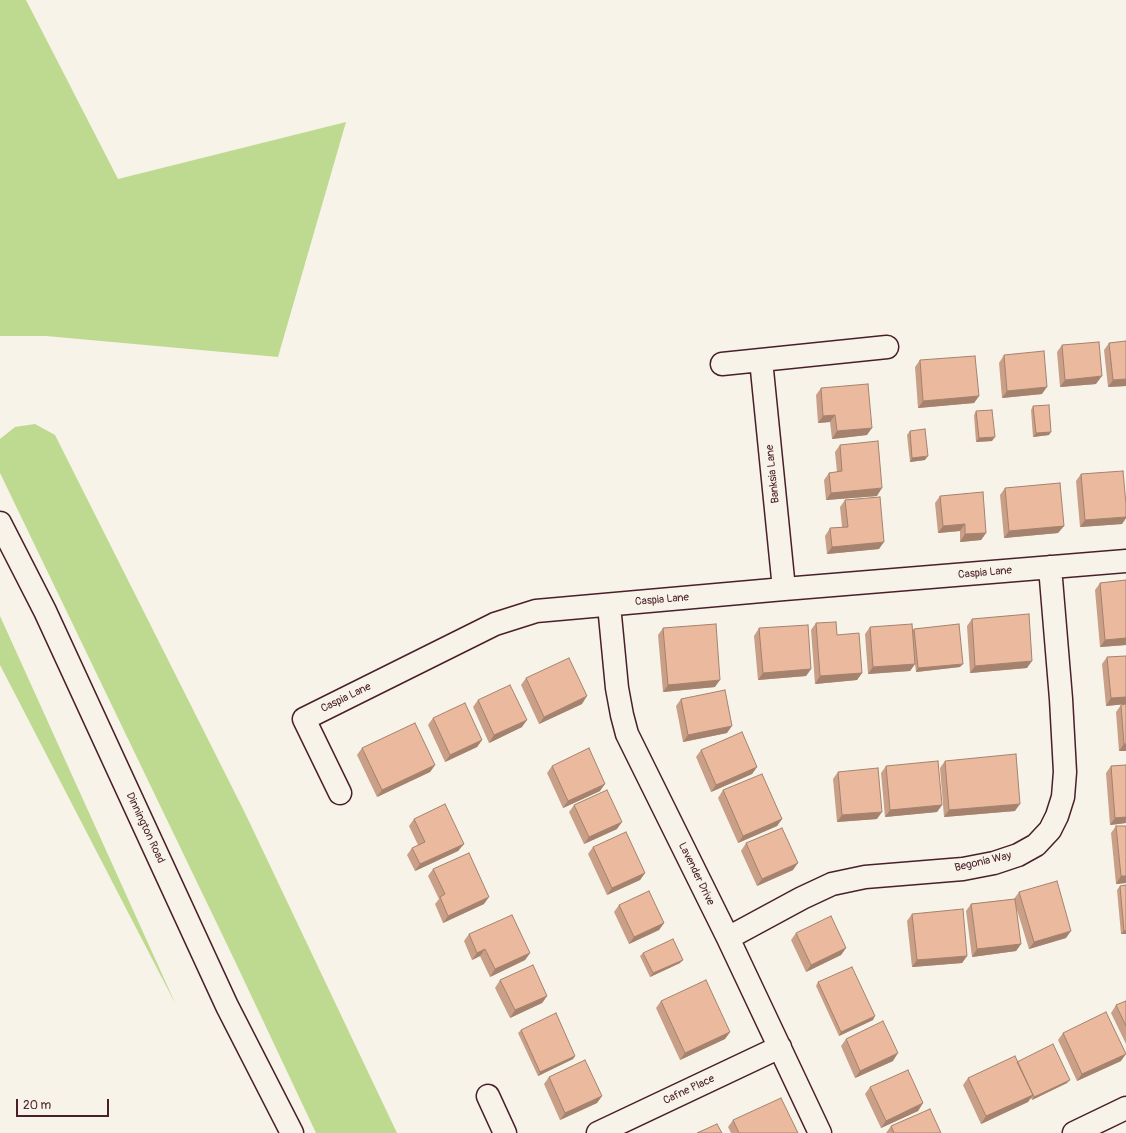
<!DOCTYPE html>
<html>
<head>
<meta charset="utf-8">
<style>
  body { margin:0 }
  #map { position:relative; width:1126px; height:1133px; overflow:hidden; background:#f7f3e8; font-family:Pangolin,sans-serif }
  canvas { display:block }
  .scale { position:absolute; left:16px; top:1099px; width:93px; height:18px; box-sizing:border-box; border:2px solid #4a1f2b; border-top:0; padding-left:5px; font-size:12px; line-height:14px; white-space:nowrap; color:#4a1f2b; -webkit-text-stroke:3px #f7f3e8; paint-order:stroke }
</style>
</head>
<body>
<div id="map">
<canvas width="1126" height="1133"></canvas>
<div class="scale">20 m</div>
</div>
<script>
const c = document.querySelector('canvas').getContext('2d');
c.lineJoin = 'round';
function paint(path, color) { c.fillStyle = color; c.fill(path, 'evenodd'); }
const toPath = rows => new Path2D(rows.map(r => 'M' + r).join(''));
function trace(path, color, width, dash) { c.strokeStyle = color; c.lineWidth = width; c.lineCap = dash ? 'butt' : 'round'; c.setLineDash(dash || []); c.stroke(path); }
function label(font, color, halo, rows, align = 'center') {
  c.font = font + ' Pangolin,sans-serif'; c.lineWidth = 3; c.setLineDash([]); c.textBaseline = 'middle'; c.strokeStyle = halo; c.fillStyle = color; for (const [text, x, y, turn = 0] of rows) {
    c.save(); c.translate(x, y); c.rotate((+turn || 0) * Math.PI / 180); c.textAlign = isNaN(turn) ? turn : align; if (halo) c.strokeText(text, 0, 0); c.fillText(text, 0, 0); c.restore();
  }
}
paint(toPath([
  [0,0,26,0,118,179,346,122,278,357,46,336,0,336],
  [35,424,55,435,245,813,397,1133,316,1133,233,957,0,473,0,439,15,427],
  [0,616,176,1005,0,665]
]), '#bed990');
const minor = toPath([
  [761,360,784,589],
  [722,364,887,347],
  [0,523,45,611,227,1006,292,1133],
  [609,605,617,688,622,715,627,734,728,938,820,1133],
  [340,793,304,719,495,624,536,611,784,589,1126,561],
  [728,938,802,898,832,884,865,877,963,869,994,863,1018,855,1036,845,1050,830,1057,816,1063,797,1065,772,1061,699,1050,567],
  [488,1096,505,1133],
  [598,1133,780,1047],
  [1074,1133,1126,1108]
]);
trace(minor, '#4a1f2b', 25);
trace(minor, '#f7f3e8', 22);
paint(toPath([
  [1126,341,1126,386,1108,387,1104,350,1109,343],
  [1062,345,1096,384,1060,387,1057,352],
  [1004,355,1042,394,1002,398,999,363],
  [920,360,979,396,974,403,918,408,915,367],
  [821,388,867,435,832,439,830,422,818,423,816,395],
  [1033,406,1049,435,1033,437,1031,410],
  [976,411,992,441,976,442,974,415],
  [910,431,925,460,910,462,907,435],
  [840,445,877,496,826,500,824,480,829,473,837,472,835,452],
  [1081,474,1126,504,1126,518,1122,524,1080,527,1076,481],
  [1005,488,1064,526,1058,533,1004,538,1000,495],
  [940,496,986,533,981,540,960,542,960,531,938,533,935,503],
  [845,500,879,549,827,554,825,536,830,528,842,527,840,507],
  [1126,580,1126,645,1100,647,1095,590,1100,583],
  [972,619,1027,668,970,673,967,626],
  [816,623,837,635,862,673,857,680,815,684,811,630],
  [870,627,912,631,914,629,960,667,916,672,915,664,910,671,868,674,865,634],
  [663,628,715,687,663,692,658,635],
  [759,628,811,669,806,676,758,680,754,636],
  [1107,657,1126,704,1106,706,1102,664],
  [526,678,582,704,539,724,521,685],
  [681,699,727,733,683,742,676,706],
  [478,700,522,727,489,743,473,707],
  [1121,705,1126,751,1119,751,1116,712],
  [433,718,482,740,477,747,445,762,428,725],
  [362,748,435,765,430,772,377,797,357,755],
  [701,750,757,767,752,774,711,792,696,757],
  [945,761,1015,811,944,817,940,768],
  [1126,765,1126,823,1110,825,1106,773,1111,766],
  [552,766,600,791,563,808,547,773],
  [886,766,942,805,937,812,885,817,881,773],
  [838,772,877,819,837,822,833,779],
  [723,790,782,819,777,826,738,843,718,798],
  [574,805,617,829,584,844,569,812],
  [414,819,464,844,458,851,415,871,407,855,412,848,418,845,409,826],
  [1116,826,1126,883,1116,884,1111,833],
  [746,843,793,870,757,886,741,851],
  [593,847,645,873,640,880,607,895,588,854],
  [433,869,484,904,443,923,435,904,439,899,428,876],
  [1126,885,1126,934,1121,934,1117,890,1120,886],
  [1019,892,1066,938,1029,949,1016,907,1021,944,1016,951,972,957,966,911,971,904,1014,899],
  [619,905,664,923,659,930,629,944,614,912],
  [912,914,967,956,962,963,912,967,907,921],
  [796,933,846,948,841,955,806,972,791,940],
  [469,934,530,953,525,960,490,977,480,956,472,960,464,941],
  [643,953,680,963,650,977,640,956],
  [500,980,547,996,542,1003,510,1018,495,988],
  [818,982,873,1020,839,1036,816,986],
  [661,1001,730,1032,725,1039,680,1060,656,1008],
  [1126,1001,1126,1044,1111,1013,1116,1005],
  [521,1030,575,1056,573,1059,538,1076,518,1033],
  [1063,1033,1121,1061,1077,1081,1058,1040],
  [846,1039,893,1061,855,1078,841,1046],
  [1017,1062,1067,1083,1032,1100,1031,1098,1028,1102,981,1124,963,1085,968,1078],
  [549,1077,602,1096,597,1103,560,1120,544,1084],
  [870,1087,923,1103,918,1111,881,1128,865,1094],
  [733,1120,798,1133,731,1133,728,1127],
  [891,1126,941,1133,886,1133]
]), '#ca9f87');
paint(toPath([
  [1102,376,1096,384,1060,387,1065,380],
  [1126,379,1126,386,1108,387,1113,380],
  [1047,387,1042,394,1002,398,1007,391],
  [979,396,974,403,918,408,923,401],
  [835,415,830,422,818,423,823,416],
  [872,428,867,435,832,439,837,431],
  [1051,432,1049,435,1033,437,1036,433],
  [995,437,992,441,976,442,979,438],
  [928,456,925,460,910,462,912,458],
  [882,488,877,496,826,500,831,493],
  [1126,517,1126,518,1122,524,1080,527,1085,520],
  [965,524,960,531,938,533,943,526],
  [1064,526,1058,533,1004,538,1009,531],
  [986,533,981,540,960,542,965,534],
  [884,542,879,549,827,554,832,547],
  [1126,638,1126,645,1100,647,1105,640],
  [1032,661,1027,668,970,673,975,666],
  [915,664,910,671,868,674,873,667],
  [963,664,960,667,916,672,918,668],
  [811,669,806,676,758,680,763,673],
  [862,673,857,680,815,684,820,676],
  [720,680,715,687,663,692,668,685],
  [587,696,582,704,539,724,544,717],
  [1126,697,1126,704,1106,706,1111,698],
  [527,720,522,727,489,743,494,735],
  [732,726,727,733,683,742,688,735],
  [482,740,477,747,445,762,450,755],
  [1124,744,1126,744,1126,751,1119,751],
  [435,765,430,772,377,797,382,790],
  [757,767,752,774,711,792,716,785],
  [605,784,600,791,563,808,568,801],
  [1020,804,1015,811,944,817,949,810],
  [942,805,937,812,885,817,890,810],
  [882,812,877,819,837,822,842,815],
  [1126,817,1126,823,1110,825,1115,818],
  [782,819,777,826,738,843,743,836],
  [622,822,617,829,584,844,589,837],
  [464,844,458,851,415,871,420,864],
  [798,863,793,870,757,886,762,879],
  [645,873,640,880,607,895,612,888],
  [1121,876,1126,876,1126,883,1116,884],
  [489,897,484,904,443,923,448,916],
  [664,923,659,930,629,944,634,937],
  [1071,931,1066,938,1029,949,1034,942],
  [1124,931,1126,931,1126,934,1121,934],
  [1021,944,1016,951,972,957,977,949],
  [846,948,841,955,806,972,811,965],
  [485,949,480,956,472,960,477,953],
  [530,953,525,960,490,977,495,969],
  [967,956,962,963,912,967,917,960],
  [683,960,680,963,650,977,653,973],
  [547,996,542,1003,510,1018,515,1010],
  [875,1016,873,1020,839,1036,841,1032],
  [730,1032,725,1039,680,1060,685,1053],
  [898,1053,893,1061,855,1078,860,1071],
  [1126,1054,1121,1061,1077,1081,1082,1074],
  [575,1056,573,1059,538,1076,540,1072],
  [1070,1080,1067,1083,1032,1100,1034,1097],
  [1033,1095,1028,1102,981,1124,986,1116],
  [602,1096,597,1103,560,1120,565,1113],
  [923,1103,918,1111,881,1128,886,1121]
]), '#a4826e');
const building = toPath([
  [1126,341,1126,379,1113,380,1109,343,1126,341],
  [1099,342,1102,376,1065,380,1062,345,1099,342],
  [1044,351,1047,387,1007,391,1004,355,1044,351],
  [975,356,979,396,923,401,920,360,975,356],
  [868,384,872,428,837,431,835,415,823,416,821,388,868,384],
  [1049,405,1051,432,1036,433,1033,406,1049,405],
  [992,410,995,437,979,438,976,411,992,410],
  [925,429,928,456,912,458,910,431,925,429],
  [878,441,882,488,831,493,829,473,842,471,840,445,878,441],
  [1123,471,1126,504,1126,517,1085,520,1081,474,1123,471],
  [1060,483,1064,526,1009,531,1005,488,1060,483],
  [983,492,986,533,965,534,965,524,943,526,940,496,983,492],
  [880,497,884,542,832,547,830,528,848,527,845,500,880,497],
  [1126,580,1126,638,1105,640,1100,583,1126,580],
  [1029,614,1032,661,975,666,972,619,1029,614],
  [836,622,837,635,859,633,862,673,820,676,816,623,836,622],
  [716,624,720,680,668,685,663,628,716,624],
  [912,624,915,664,873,667,870,627,912,624],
  [959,624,963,664,918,668,914,629,959,624],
  [808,625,811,669,763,673,759,628,808,625],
  [1126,656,1126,697,1111,698,1107,657,1126,656],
  [569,658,587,696,544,717,526,678,569,658],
  [510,685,527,720,494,735,478,700,510,685],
  [725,690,732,726,688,735,681,699,725,690],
  [465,703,482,740,450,755,433,718,465,703],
  [1126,704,1126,744,1124,744,1121,705,1126,704],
  [415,723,435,765,382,790,362,748,415,723],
  [742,732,757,767,716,785,701,750,742,732],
  [589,748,605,784,568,801,552,766,589,748],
  [1016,754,1020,804,949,810,945,761,1016,754],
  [938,761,942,805,890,810,886,766,938,761],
  [1126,765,1126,817,1115,818,1111,766,1126,765],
  [878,768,882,812,842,815,838,772,878,768],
  [762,774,782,819,743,836,723,790,762,774],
  [607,790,622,822,589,837,574,805,607,790],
  [445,804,464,844,420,864,412,848,425,842,414,819,445,804],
  [1116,826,1126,826,1126,876,1121,876,1116,826],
  [782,828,798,863,762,879,746,843,782,828],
  [626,832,645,873,612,888,593,847,626,832],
  [469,853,489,897,448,916,440,897,445,894,433,869,469,853],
  [1057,881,1071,931,1034,942,1019,892,1057,881],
  [1126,885,1126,931,1124,931,1120,886,1126,885],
  [649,891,664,923,634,937,619,905,649,891],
  [1015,899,1021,944,977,949,971,904,1015,899],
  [963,909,967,956,917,960,912,914,963,909],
  [512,915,530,953,495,969,485,949,477,953,469,934,512,915],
  [831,916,846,948,811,965,796,933,831,916],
  [673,939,683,960,653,973,643,953,673,939],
  [533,965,547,996,515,1010,500,980,533,965],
  [852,967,875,1016,841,1032,818,982,852,967],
  [706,980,730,1032,685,1053,661,1001,706,980],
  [1126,1001,1126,1026,1116,1005,1126,1001],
  [1106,1012,1126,1054,1082,1074,1063,1033,1106,1012],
  [556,1013,575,1056,540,1072,521,1030,556,1013],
  [883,1021,898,1053,860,1071,846,1039,883,1021],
  [1053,1044,1070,1080,1034,1097,1017,1062,1053,1044],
  [1015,1056,1033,1095,986,1116,968,1078,1015,1056],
  [585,1060,602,1096,565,1113,549,1077,585,1060],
  [908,1070,923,1103,886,1121,870,1087,908,1070],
  [781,1098,798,1133,739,1133,733,1120,781,1098],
  [930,1109,941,1133,894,1133,891,1126,930,1109],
  [717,1124,722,1133,697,1133,717,1124]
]);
paint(building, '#ebb99d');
trace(building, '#a4826e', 1);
label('11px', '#4a1f2b', '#f7f3e8', [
  ["Banksia Lane",773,474,-96],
  ["Caspia Lane",985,573,-5],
  ["Caspia Lane",662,600,-5],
  ["Caspia Lane",346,698,-26],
  ["Dinnington Road",145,828,65],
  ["Begonia Way",983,862,-13],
  ["Lavender Drive",696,874,64],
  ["Cafne Place",689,1090,-25]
]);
</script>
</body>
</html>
